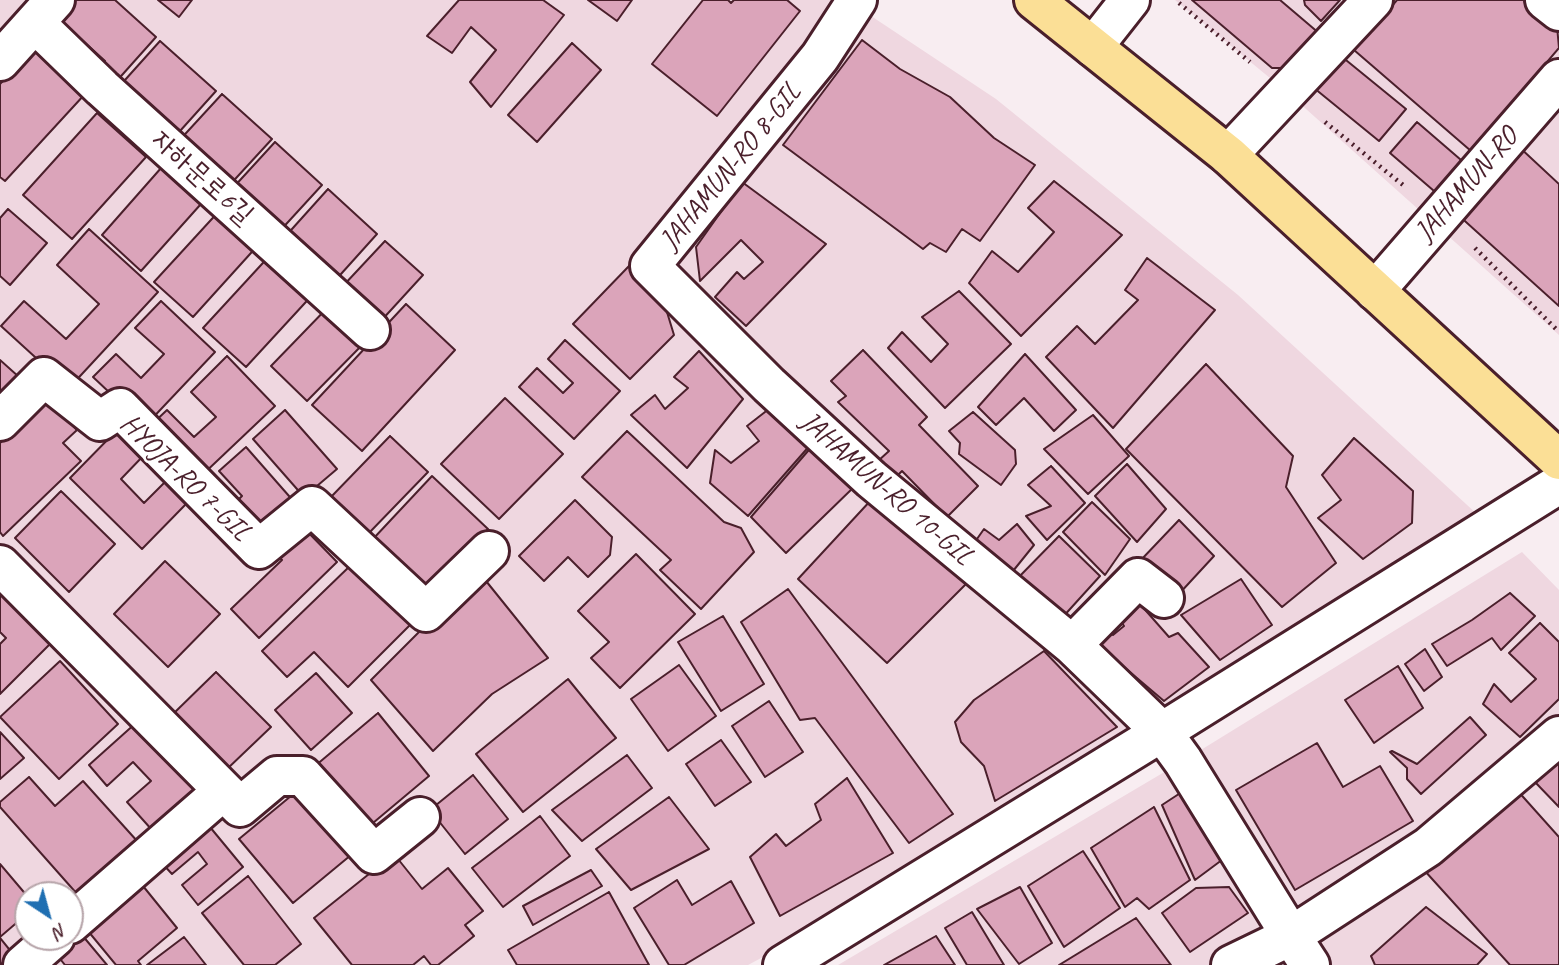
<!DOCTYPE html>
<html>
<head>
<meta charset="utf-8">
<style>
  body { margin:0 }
  #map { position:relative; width:1559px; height:965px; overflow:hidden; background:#f8edf1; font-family:Caveat,sans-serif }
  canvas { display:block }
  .north { position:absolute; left:14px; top:881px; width:70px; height:70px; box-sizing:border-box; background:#fff; border:2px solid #b7a5aa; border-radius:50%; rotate:144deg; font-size:19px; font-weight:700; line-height:28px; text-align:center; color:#4a1f2b }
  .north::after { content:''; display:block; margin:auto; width:24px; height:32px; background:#1f6fb2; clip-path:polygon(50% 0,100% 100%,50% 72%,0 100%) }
</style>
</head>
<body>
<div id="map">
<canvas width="1559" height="965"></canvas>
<div class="north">N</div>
</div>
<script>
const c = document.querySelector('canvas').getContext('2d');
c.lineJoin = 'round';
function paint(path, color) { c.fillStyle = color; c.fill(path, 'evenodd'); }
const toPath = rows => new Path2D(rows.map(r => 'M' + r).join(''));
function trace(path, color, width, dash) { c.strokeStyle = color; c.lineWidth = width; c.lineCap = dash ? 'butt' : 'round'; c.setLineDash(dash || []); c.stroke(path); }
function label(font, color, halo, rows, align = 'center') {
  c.font = font + ' Caveat,"Poor Story",sans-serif'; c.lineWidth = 5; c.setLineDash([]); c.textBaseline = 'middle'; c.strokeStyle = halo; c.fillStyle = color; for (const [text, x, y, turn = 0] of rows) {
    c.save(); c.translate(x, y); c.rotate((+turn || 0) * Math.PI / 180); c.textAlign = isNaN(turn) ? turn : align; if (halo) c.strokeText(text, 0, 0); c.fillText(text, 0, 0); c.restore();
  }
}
paint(toPath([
  [0,0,48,0,0,56],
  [59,0,847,0,996,99,1238,295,1478,515,778,949,748,965,0,965,0,65],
  [28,895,70,895,70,937,28,937],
  [1175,0,1559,0,1559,335,1287,92],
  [1522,552,1559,590,1559,736,1231,965,838,965,1183,761],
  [1559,742,1559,965,1315,965,1296,938]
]), '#efd7e0');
const building = toPath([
  [65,0,115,0,156,37,114,84,97,69,105,61,53,14,65,0],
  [158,0,192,0,179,17,158,0],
  [459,0,543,0,564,15,491,107,470,82,496,50,471,27,452,53,427,36,459,0],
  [588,0,632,0,617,21,588,0],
  [703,0,728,0,731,3,734,0,787,0,800,11,717,116,652,64,703,0],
  [1192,0,1280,0,1320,34,1290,68,1272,68,1192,0],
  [1304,0,1340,0,1321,21,1305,5,1304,0],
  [1397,0,1525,0,1557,26,1559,48,1471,151,1354,50,1397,0],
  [862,40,900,69,950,97,994,138,1035,165,980,241,962,229,946,252,930,243,923,249,783,145,862,40],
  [160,41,216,91,171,141,116,90,160,41],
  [572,43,601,70,537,142,508,115,572,43],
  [35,47,85,94,5,181,0,177,0,84,35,47],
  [1341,56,1406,109,1379,141,1314,88,1341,56],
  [222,94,272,139,226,189,176,144,222,94],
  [97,113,146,157,72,239,23,195,97,113],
  [1417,122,1468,166,1441,197,1390,153,1417,122],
  [275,142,322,185,278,233,231,190,275,142],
  [1517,145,1559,184,1559,306,1456,213,1517,145],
  [169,159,209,195,141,271,102,235,169,159],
  [1054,181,1122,235,1021,336,969,283,992,251,1018,272,1054,232,1028,208,1054,181],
  [742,182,826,244,746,326,715,297,737,272,744,279,763,262,741,240,700,281,696,247,742,182],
  [328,189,377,234,332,284,283,239,328,189],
  [8,209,47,243,10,285,0,276,0,218,8,209],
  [221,209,260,243,193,317,154,282,221,209],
  [89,229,158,292,69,388,1,326,24,301,66,339,99,304,57,265,89,229],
  [385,241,423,275,380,322,342,287,385,241],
  [273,252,316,291,246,367,203,328,273,252],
  [1147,258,1215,310,1113,428,1046,357,1077,326,1095,344,1138,300,1125,290,1147,258],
  [629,266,663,299,674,335,630,379,573,324,629,266],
  [959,291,1011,344,945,408,888,348,902,332,931,362,948,344,922,317,959,291],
  [161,301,215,352,145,426,93,377,116,354,141,378,164,354,135,328,161,301],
  [332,303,369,338,307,401,271,366,332,303],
  [406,304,455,350,362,451,312,405,406,304],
  [565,340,620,391,574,439,519,387,537,368,563,393,573,383,548,359,565,340],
  [863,350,927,417,919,425,978,486,947,517,902,471,894,479,878,461,889,451,838,402,846,396,831,381,863,350],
  [699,351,743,399,687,468,631,415,655,395,665,409,688,388,674,377,699,351],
  [1025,354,1076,410,1054,431,1024,398,996,425,978,407,1025,354],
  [227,356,275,406,198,479,148,428,167,410,194,437,216,417,191,392,227,356],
  [0,360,19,377,0,397,0,360],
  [1206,364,1293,456,1286,487,1336,563,1282,607,1126,449,1206,364],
  [505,398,563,454,499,519,441,464,505,398],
  [47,399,77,430,63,443,81,461,3,536,0,532,0,443,47,399],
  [774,405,812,443,748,516,710,483,715,450,731,463,759,441,747,426,774,405],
  [285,410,337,469,304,497,253,439,285,410],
  [973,412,1015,450,1016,464,1001,485,959,454,960,443,949,431,973,412],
  [1093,415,1129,456,1088,494,1044,449,1093,415],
  [119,428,145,454,121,479,144,503,166,481,187,503,142,549,70,478,119,428],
  [627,431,724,522,741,528,754,552,701,609,660,570,671,560,582,477,627,431],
  [390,436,428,472,368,534,330,498,390,436],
  [1354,438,1413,491,1412,523,1363,559,1318,518,1341,500,1322,475,1354,438],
  [814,444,856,485,786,553,751,517,814,444],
  [246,447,296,504,259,538,231,507,242,496,219,471,246,447],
  [1127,464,1166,509,1137,542,1095,496,1127,464],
  [1051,466,1085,503,1047,540,1026,516,1051,506,1028,485,1051,466],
  [432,476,488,529,429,592,373,539,432,476],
  [61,491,115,544,69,592,15,538,61,491],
  [872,499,970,580,887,663,798,579,872,499],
  [575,500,612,537,610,555,588,577,568,557,544,581,519,556,575,500],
  [1092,502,1130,539,1105,575,1063,532,1092,502],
  [1179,520,1214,556,1178,595,1140,561,1179,520],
  [1017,524,1034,545,1009,576,972,546,984,529,999,540,1017,524],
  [301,525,337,562,259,638,231,609,282,560,274,552,301,525],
  [1059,536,1100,576,1061,619,1014,582,1059,536],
  [636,554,695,614,620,688,591,658,609,642,578,611,636,554],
  [165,561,220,614,168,667,114,614,165,561],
  [352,564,411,624,348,687,314,652,287,677,262,651,352,564],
  [482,576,548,658,492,694,433,751,371,680,424,627,482,576],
  [1241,579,1272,625,1220,660,1181,615,1241,579],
  [0,583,55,639,0,694,0,644,6,638,0,632,0,583],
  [788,589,953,814,909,843,815,718,800,720,741,622,788,589],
  [1510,593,1535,616,1501,650,1492,638,1447,666,1432,644,1472,620,1510,593],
  [1133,596,1169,637,1178,633,1209,667,1164,701,1091,639,1103,628,1113,635,1124,626,1116,614,1133,596],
  [723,616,764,684,721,711,678,642,723,616],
  [1540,623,1559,642,1559,699,1520,737,1483,704,1494,684,1511,702,1536,679,1509,653,1540,623],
  [1425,649,1442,677,1424,691,1405,664,1425,649],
  [1044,651,1117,727,995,801,984,766,961,742,955,722,974,700,1044,651],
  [60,661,118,724,59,779,0,717,60,661],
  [679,665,716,716,668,751,631,699,679,665],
  [1398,666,1423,708,1374,743,1345,700,1398,666],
  [216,672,271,727,226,770,172,715,216,672],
  [316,673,352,713,311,750,275,710,316,673],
  [568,679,616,738,523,812,476,754,568,679],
  [769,701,803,752,765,777,732,726,769,701],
  [378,713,429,776,367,828,315,766,378,713],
  [1470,717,1486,735,1421,794,1407,779,1407,768,1390,752,1392,751,1417,764,1470,717],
  [137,722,197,789,152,830,127,802,151,781,133,762,107,786,89,765,137,722],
  [0,732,24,758,0,779,0,732],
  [721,740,751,782,715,806,686,764,721,740],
  [1317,743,1343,787,1380,766,1413,821,1295,890,1236,790,1317,743],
  [627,755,652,788,582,841,552,810,627,755],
  [1559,759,1559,807,1535,782,1559,759],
  [473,775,508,819,465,854,430,810,473,775],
  [29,777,55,806,83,781,138,842,78,895,0,807,0,802,29,777],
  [847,778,893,853,780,916,750,857,776,834,786,846,821,820,815,804,847,778],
  [1191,786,1234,851,1195,880,1162,805,1191,786],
  [1516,789,1559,837,1559,965,1510,965,1424,870,1516,789],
  [297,791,351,855,293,903,239,839,297,791],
  [669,797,709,849,631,890,596,849,669,797],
  [1154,807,1190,880,1149,909,1137,898,1125,907,1091,848,1154,807],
  [540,816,570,856,503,907,472,868,540,816],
  [205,821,243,867,198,905,182,885,207,864,198,852,172,874,159,860,205,821],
  [1083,851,1120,908,1064,947,1028,886,1083,851],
  [394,854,422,889,448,868,483,911,465,925,474,936,438,965,431,965,424,956,413,965,352,965,314,918,394,854],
  [0,864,28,897,28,913,0,937,0,864],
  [591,870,602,886,533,925,523,906,591,870],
  [248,876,301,944,275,965,244,965,202,913,248,876],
  [677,880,692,905,731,881,754,923,684,965,669,965,634,908,677,880],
  [143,886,177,928,138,961,141,965,116,965,88,931,143,886],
  [1020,887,1052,943,1019,964,977,909,1020,887],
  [1229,887,1248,913,1190,952,1162,913,1196,888,1229,887],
  [609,892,649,965,517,965,508,950,609,892],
  [1426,907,1487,954,1477,965,1375,965,1371,956,1426,907],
  [972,912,1004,965,967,965,945,928,972,912],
  [1136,918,1171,965,1059,965,1136,918],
  [82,935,107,965,65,965,57,955,82,935],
  [936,936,955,965,884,965,936,936],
  [184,937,206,965,147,965,184,937],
  [0,938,13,954,0,965,0,938]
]);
paint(building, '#dba4ba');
trace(building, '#4a1f2b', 2);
const minor = toPath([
  [857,0,820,57,650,266,769,385,871,479,1072,645,1162,732,1183,761,1291,936,1231,965],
  [1545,0,1559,11],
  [36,24,102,88,370,330],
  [1093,47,1130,0],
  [0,61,55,0],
  [1228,155,1373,0],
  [1375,291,1559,79],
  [0,421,44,377,100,421,120,408,259,549,312,506,426,612,489,551],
  [0,565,240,807,277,776,303,776,374,854,420,817],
  [1072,645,1138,578,1164,598],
  [70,924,223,791],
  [23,965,55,937],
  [783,965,1162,732,1559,484],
  [1310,965,1291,936,1428,847,1559,736]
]);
const major = toPath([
  [1034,0,1228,155,1559,460]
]);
trace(minor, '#4a1f2b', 44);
trace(major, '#4a1f2b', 44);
trace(toPath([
  [1179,3,1250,62],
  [1325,122,1403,185],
  [1475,248,1559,332]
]), '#4a1f2b', 4.5, [2, 5]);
trace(minor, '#fff', 38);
trace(major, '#fbdf96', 38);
label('28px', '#4a1f2b', '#fff', [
  ["JAHAMUN-RO 8-GIL",731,167,-51],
  ["자하문로6길",202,178,42],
  ["JAHAMUN-RO",1467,185,-49],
  ["HYOJA-RO 7-GIL",185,478,44],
  ["JAHAMUN-RO 10-GIL",886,489,41]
]);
</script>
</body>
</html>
